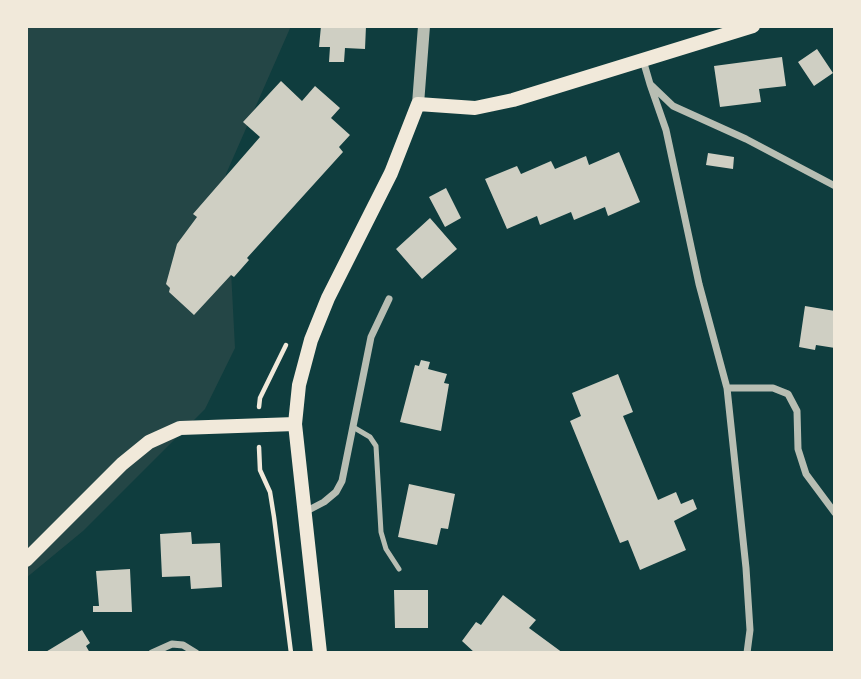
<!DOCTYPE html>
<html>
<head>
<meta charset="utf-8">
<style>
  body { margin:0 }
  #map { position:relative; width:861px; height:679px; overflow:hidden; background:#0f3d3e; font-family:Ubuntu,sans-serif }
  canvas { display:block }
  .frame { position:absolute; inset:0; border:28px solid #f1e9da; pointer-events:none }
</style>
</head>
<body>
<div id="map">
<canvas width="861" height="679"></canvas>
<div class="frame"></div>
</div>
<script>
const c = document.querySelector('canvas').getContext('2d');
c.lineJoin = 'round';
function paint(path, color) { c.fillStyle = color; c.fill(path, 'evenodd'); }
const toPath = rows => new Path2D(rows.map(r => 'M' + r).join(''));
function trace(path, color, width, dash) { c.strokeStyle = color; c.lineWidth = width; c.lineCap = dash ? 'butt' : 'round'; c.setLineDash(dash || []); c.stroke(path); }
paint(toPath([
  [26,26,291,26,226,174,235,348,205,409,83,531,26,578]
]), '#244646');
paint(toPath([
  [321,26,366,26,365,49,345,48,344,62,329,62,330,47,319,47],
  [817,49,833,73,814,86,798,62],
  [782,57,786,86,759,89,761,102,720,107,714,66],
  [281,81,302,101,315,86,340,108,331,118,350,135,339,147,343,152,247,258,249,260,234,277,231,275,194,315,169,292,170,288,166,284,177,244,197,217,193,214,260,137,243,122],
  [619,152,640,202,608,216,605,207,574,220,571,212,540,225,537,216,507,229,485,179,517,166,521,174,551,161,555,169,586,156,589,165],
  [708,153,734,157,733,169,706,165],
  [446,188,461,218,445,227,429,197],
  [430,218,457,249,422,279,396,249],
  [805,306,835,311,835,348,816,345,815,350,799,347],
  [421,360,430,362,428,369,447,374,444,383,449,384,441,431,400,422,415,365,419,366],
  [618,374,633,412,623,416,658,500,676,492,681,504,693,499,697,509,674,521,686,550,640,570,628,540,620,543,570,421,581,416,572,393],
  [409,484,455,494,448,529,441,528,437,545,398,537],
  [191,532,192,544,220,543,222,587,191,589,190,576,162,577,160,534],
  [130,569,132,612,93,612,93,606,99,606,96,571],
  [394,590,428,590,428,628,395,628],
  [503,595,536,620,529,628,563,653,475,653,462,641,476,622,481,625],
  [82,630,90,643,86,646,90,653,44,653]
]), '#cfcfc3');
trace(toPath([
  [259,407,260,398,286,345],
  [259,447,260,470,270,492,274,517,291,653]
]), '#f1e9da', 4.5);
trace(toPath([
  [353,427,370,437,376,446,381,532,386,549,399,569]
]), '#b8beb3', 5);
trace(toPath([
  [643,60,650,84,673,106,746,139,835,186],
  [650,84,666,130,699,284,727,388,746,568,750,630,747,653],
  [727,388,773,388,788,394,797,411,798,449,806,474,835,513],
  [303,513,324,502,336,492,342,481,371,337,389,299],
  [152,653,172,644,183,645,196,653]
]), '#b8beb3', 7);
trace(toPath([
  [418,104,424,26]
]), '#b8beb3', 12);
trace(toPath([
  [295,424,320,653],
  [26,560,122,464,149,442,180,428,295,424,299,385,311,340,328,298,391,173,418,104,475,108,513,100,753,26]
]), '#f1e9da', 14);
</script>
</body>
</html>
